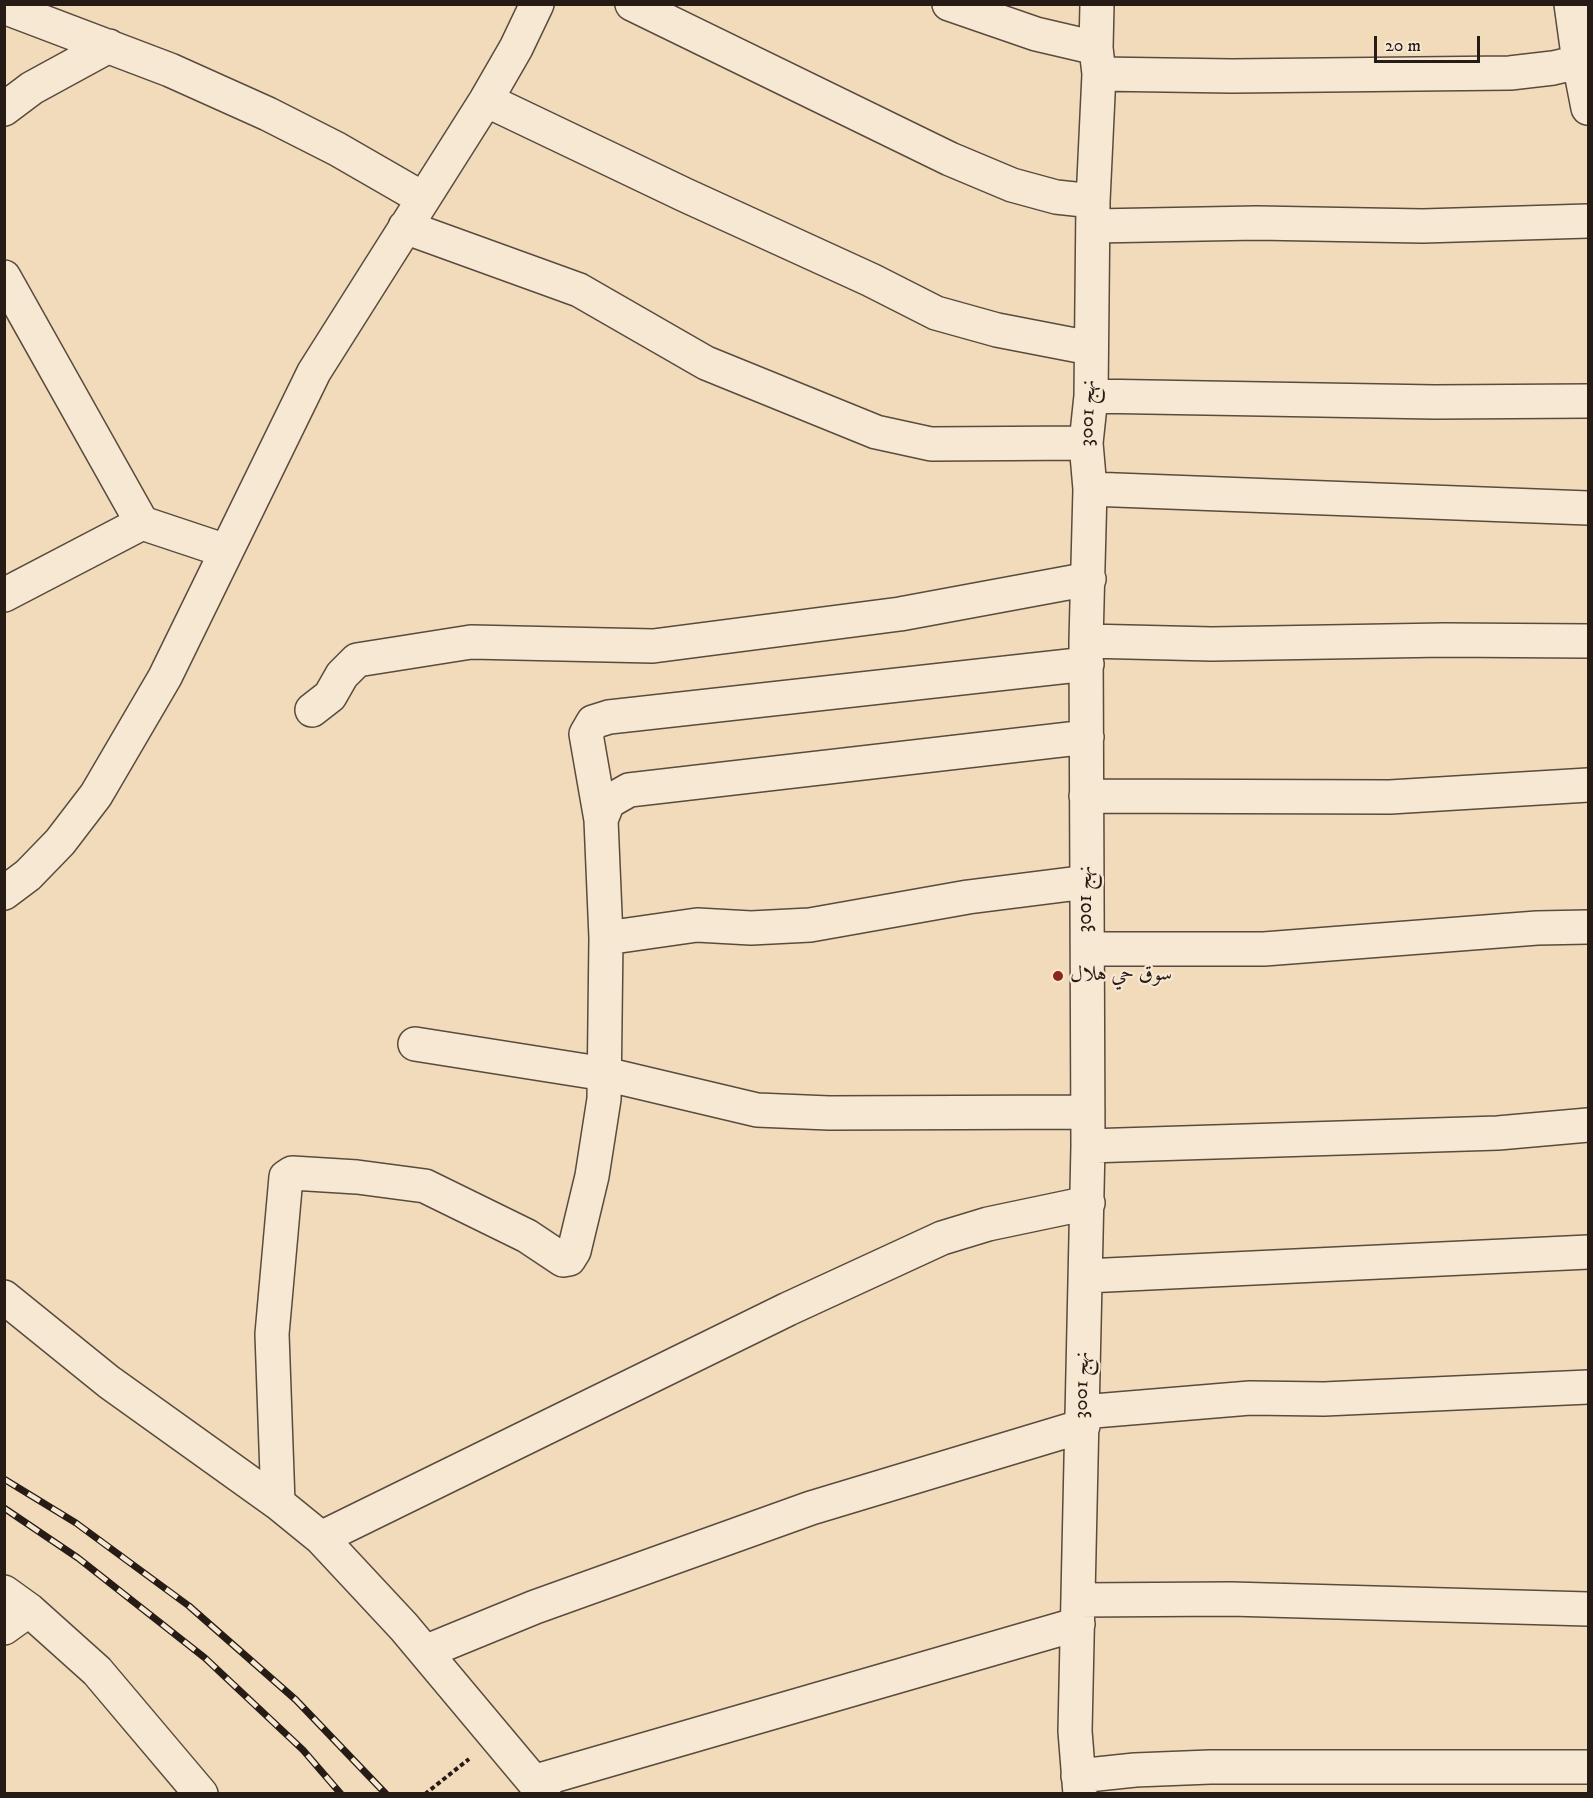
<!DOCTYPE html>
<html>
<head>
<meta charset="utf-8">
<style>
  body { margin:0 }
  #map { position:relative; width:1593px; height:1798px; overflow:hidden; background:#f1dbbb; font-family:"IM FELL DW Pica",serif }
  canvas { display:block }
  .frame { position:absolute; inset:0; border:6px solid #261b15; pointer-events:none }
  .scale { position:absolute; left:1374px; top:36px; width:106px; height:27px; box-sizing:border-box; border:3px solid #261b15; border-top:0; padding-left:8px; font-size:18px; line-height:21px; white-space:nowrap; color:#261b15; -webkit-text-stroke:4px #f6e8d3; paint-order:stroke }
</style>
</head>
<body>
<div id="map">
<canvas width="1593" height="1798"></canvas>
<div class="frame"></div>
<div class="scale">20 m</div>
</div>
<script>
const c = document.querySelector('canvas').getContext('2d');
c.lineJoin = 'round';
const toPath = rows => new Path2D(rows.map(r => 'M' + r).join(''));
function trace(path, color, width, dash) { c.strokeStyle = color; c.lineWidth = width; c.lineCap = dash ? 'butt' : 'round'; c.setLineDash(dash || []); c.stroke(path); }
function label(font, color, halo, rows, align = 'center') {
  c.font = font + ' "IM FELL DW Pica",Amiri,serif'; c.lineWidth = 4.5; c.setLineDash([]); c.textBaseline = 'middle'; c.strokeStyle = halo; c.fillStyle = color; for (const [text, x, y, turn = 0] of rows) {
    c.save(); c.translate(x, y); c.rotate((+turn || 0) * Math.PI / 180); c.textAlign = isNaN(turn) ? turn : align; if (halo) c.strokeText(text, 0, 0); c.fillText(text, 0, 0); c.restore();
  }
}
const minor = toPath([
  [632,4,950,159,1012,185,1056,197,1093,201],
  [949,4,1036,34,1096,48],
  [4,7,170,70,268,114,337,149,422,198],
  [1579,62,1588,108],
  [1099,74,1232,76,1510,73,1553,68,1579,62,1571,4],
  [486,100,685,195,871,280,936,313,997,330,1090,348],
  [4,109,32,88,109,46],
  [1094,226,1257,223,1423,226,1588,221],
  [405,227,579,290,706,363,876,432,931,444,1086,443],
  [4,277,142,523,226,551],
  [1091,396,1435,402,1588,401],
  [1090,489,1588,508],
  [4,595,142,523],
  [1086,641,1212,644,1444,640,1588,641],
  [312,710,330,696,342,675,357,660,471,642,653,646,900,614,1089,579],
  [1086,796,1390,797,1588,785],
  [601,820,586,734,593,722,609,717,1087,664],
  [4,893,28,875,60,842,96,795,165,677,314,372,486,100,516,48,537,4],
  [606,938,697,925,751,928,810,925,968,897,1087,882],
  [1088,949,1264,949,1537,928,1588,927],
  [415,1044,605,1074,757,1110,829,1113,1088,1112],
  [1088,1146,1498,1133,1588,1125],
  [1086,1276,1588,1252],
  [4,1297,109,1382,278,1503,321,1538,404,1627,544,1794],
  [1082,1412,1250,1398,1324,1399,1588,1387],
  [278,1503,272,1334,286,1177,292,1173,357,1177,425,1186,527,1236,563,1260,569,1259,574,1251,592,1176,604,1099,606,938,601,820,608,802,629,790,1087,737],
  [321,1538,788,1309,942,1238,988,1224,1088,1203],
  [4,1592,29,1610,97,1671,201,1794],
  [1079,1600,1231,1599,1588,1609],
  [4,1628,29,1610],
  [425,1652,535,1607,811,1508,1083,1426],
  [1078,1776,1135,1770,1210,1767,1588,1767],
  [536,1781,1078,1624],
  [1080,1794,1075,1731,1088,1146,1086,641,1090,489,1086,443,1091,396,1093,201,1099,74,1096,48,1097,4]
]);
trace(minor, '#594b3e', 36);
trace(toPath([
  [425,1794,469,1759]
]), '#261b15', 4, [4.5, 3]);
trace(minor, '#f6e8d3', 33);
const rail = toPath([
  [4,1479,76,1523,189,1606,296,1700,386,1794],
  [4,1508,78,1558,205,1658,303,1750,341,1794]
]);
trace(rail, '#261b15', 7);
trace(rail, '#f6e8d3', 4.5, [14]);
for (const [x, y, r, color] of [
  [1058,976,6,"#8f2418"]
]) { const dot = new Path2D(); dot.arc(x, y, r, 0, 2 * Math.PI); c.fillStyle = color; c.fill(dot); trace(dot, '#f6e8d3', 2); }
label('21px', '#261b15', '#f6e8d3', [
  ["نهج 3001",1089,413,-88],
  ["نهج 3001",1087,899,-90],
  ["نهج 3001",1083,1385,-89]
]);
label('21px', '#261b15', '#f6e8d3', [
  ["سوق حي هلال",1070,976]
], 'left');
</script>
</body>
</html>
